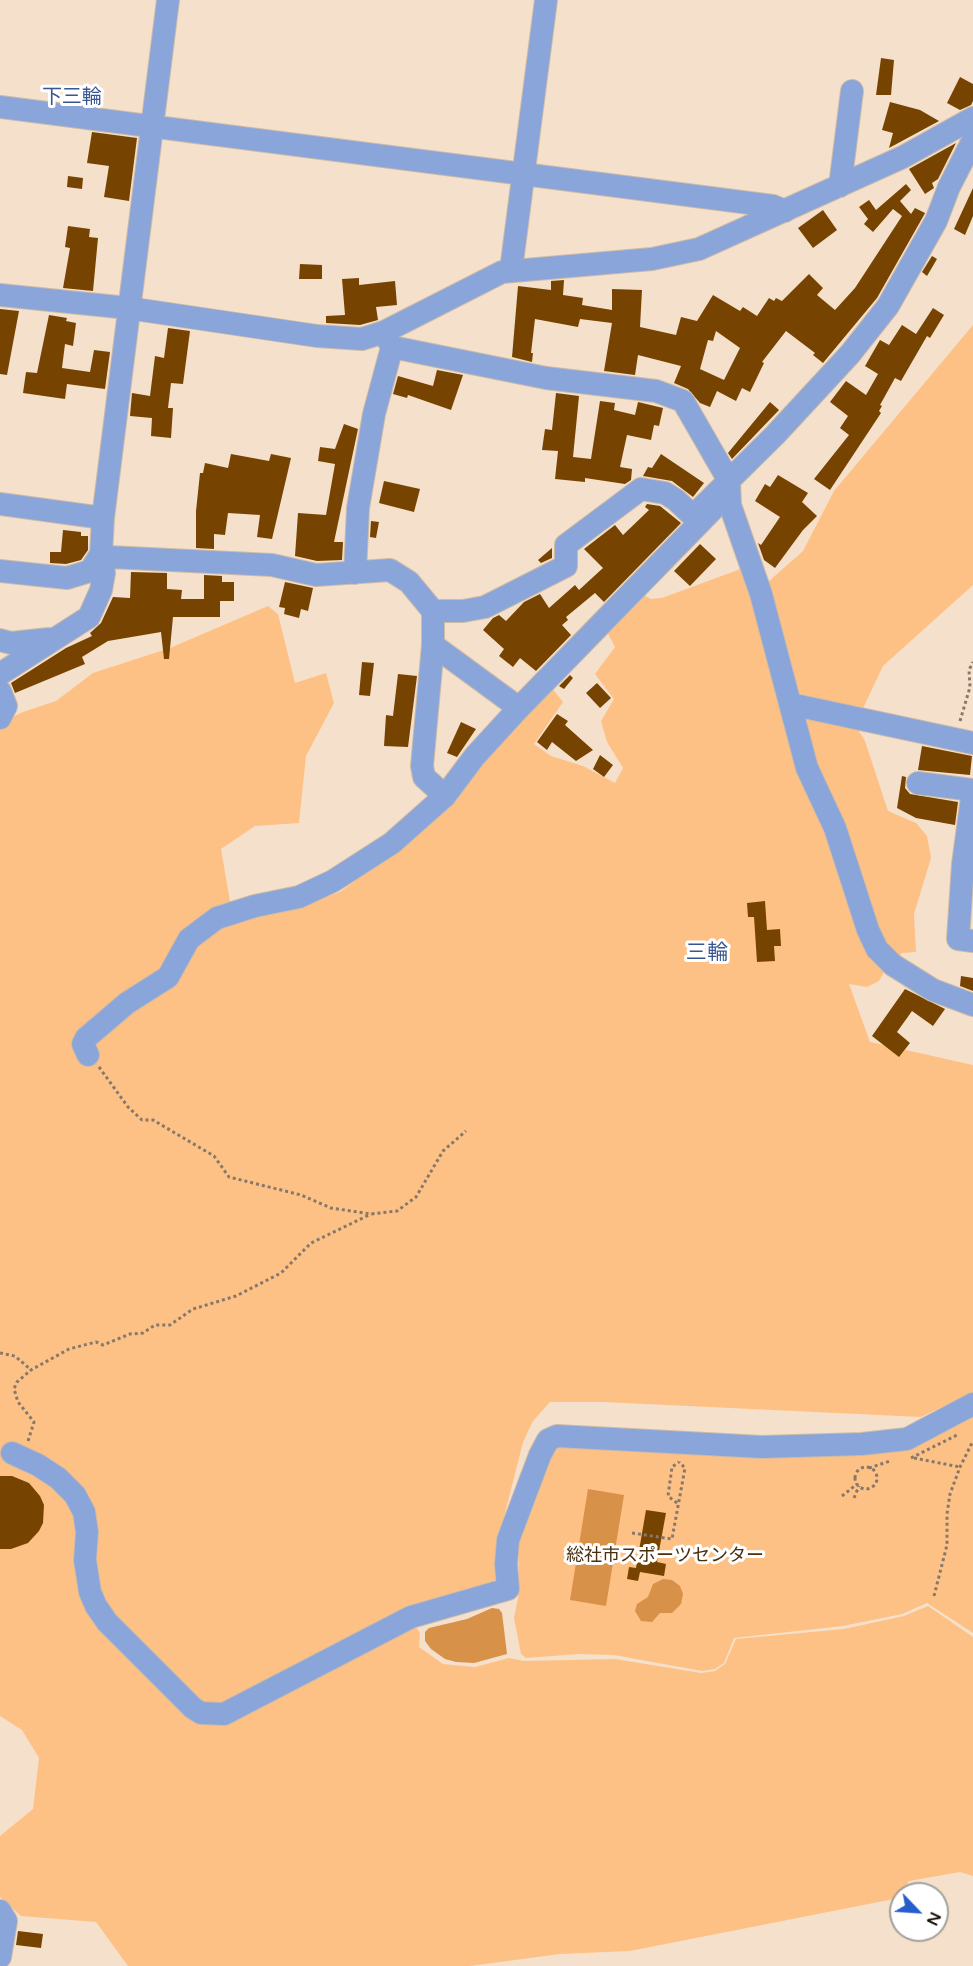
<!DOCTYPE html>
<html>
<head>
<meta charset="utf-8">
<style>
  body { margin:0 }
  #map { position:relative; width:973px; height:1966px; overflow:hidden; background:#f5e0cc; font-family:"Varela Round",sans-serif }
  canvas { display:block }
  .north { position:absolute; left:889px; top:1882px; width:60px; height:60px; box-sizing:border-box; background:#fff; border:2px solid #a3a09d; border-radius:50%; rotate:115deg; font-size:16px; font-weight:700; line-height:24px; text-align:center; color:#19120b }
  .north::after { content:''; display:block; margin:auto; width:21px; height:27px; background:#285ecc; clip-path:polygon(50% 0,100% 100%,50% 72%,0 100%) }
</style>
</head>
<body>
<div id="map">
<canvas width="973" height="1966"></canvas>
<div class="north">N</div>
</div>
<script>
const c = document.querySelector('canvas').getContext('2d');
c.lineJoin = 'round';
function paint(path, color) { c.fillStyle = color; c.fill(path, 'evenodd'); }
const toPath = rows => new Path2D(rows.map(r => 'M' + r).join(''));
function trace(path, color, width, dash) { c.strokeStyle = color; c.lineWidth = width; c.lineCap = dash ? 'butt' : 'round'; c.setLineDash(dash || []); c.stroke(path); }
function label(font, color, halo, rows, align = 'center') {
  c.font = font + ' "Varela Round","Noto Sans JP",sans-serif'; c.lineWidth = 6; c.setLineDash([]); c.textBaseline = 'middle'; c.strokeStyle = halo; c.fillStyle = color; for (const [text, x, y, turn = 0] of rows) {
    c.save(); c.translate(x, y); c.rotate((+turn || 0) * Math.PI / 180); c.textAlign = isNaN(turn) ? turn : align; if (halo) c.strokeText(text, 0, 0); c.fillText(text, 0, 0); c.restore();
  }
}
paint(toPath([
  [973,325,973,585,883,666,855,725,865,741,888,811,916,823,927,836,931,858,914,914,916,952,902,953,885,970,879,981,867,987,849,984,870,1042,973,1065,973,1392,921,1417,603,1402,550,1402,533,1421,523,1442,503,1521,495,1580,476,1590,405,1611,420,1633,419,1647,443,1664,475,1667,509,1658,524,1661,615,1659,701,1673,715,1671,725,1664,736,1639,844,1629,904,1616,928,1606,973,1637,973,1876,960,1872,909,1881,899,1898,630,1951,560,1954,470,1966,128,1966,96,1922,21,1916,0,1897,0,1836,33,1809,39,1758,22,1730,0,1716,0,727,4,721,23,712,56,701,93,673,170,648,268,606,278,614,295,683,326,673,334,703,306,756,299,823,255,826,221,849,231,907,298,906,340,892,375,866,551,687,563,702,534,744,551,756,583,766,615,783,623,768,607,742,601,721,614,699,595,674,615,647,605,628,640,593,651,599,662,598,746,567,768,582,803,551,834,491],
  [973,1412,973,1633,927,1603,902,1614,843,1626,734,1638,724,1663,715,1669,702,1671,614,1655,579,1654,526,1658,521,1654,514,1618,519,1593,518,1536,533,1496,554,1451,561,1446,784,1454,881,1454,924,1441]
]), '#fec185');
paint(toPath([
  [588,1489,624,1495,606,1606,570,1600],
  [663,1579,672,1580,680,1586,683,1594,681,1604,672,1613,660,1613,652,1622,641,1621,635,1611,637,1604,648,1597,653,1584],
  [492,1608,499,1609,502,1613,507,1654,474,1663,456,1662,445,1659,431,1649,425,1641,425,1632,429,1628,467,1619]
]), '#d89148');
paint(toPath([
  [881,58,894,60,891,95,876,95],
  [960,77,973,84,973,101,971,105,960,110,947,103],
  [890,102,920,110,939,121,889,148,893,133,882,130],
  [92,132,137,138,129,201,104,197,109,166,87,163],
  [956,143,938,179,932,183,934,188,925,194,909,169],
  [68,176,83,178,82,189,67,187],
  [906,184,911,190,900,201,911,214,915,208,925,213,924,215,877,298,823,363,813,355,815,353,786,331,762,362,764,363,750,392,742,388,736,401,717,391,710,407,700,403,688,389,674,383,681,366,638,355,635,375,604,371,612,323,580,319,578,327,535,319,531,353,533,353,532,362,512,357,518,286,551,290,551,281,564,280,563,295,583,298,582,305,612,310,612,289,642,290,640,327,676,335,681,317,697,321,713,295,740,311,743,307,757,316,769,298,774,301,776,298,782,301,809,274,823,288,817,295,835,310,855,288,902,216,893,209,873,232,864,224,868,219,859,207,869,200,876,210],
  [716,331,740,348,724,380,700,369,708,340,713,341],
  [973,188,973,216,965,235,954,229],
  [823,210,837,230,813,248,798,228],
  [68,226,90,229,89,237,98,238,93,291,63,288,70,248,65,247],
  [932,256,937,259,927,276,922,272],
  [300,264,322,265,322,279,299,279],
  [359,278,359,285,395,281,397,305,376,307,378,320,360,325,326,323,326,316,345,315,342,279],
  [933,308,944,315,930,338,927,336,901,381,895,378,880,405,882,406,879,411,881,413,830,490,814,479,849,435,840,428,848,416,830,402,846,381,866,395,878,374,865,366,880,340,889,345,902,325,916,334],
  [0,309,19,311,7,375,0,374],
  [49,315,67,318,66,321,76,323,73,346,65,344,62,368,90,372,94,350,110,352,105,389,67,384,65,399,23,393,26,372,37,373],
  [168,328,190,331,183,384,171,383,168,408,173,408,171,438,151,436,152,418,130,416,132,393,150,396,155,356,164,358],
  [437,370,463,375,451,410,408,395,407,398,393,394,398,376,433,386],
  [556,393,579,396,573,457,591,459,600,401,615,403,614,410,635,415,638,402,663,408,659,426,654,425,651,440,627,435,620,467,632,469,631,480,625,484,585,478,585,482,555,479,558,451,542,450,545,429,552,430],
  [770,402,779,410,732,459,728,453],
  [344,424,358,429,334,542,343,542,342,560,317,561,295,556,298,513,326,515,335,464,318,461,320,447,335,449],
  [231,454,269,461,271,454,291,458,272,539,257,537,260,515,228,513,225,535,214,534,214,549,196,548,196,511,200,473,203,473,205,463,228,468],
  [661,454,704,483,693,497,672,481,643,476,648,467,652,468],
  [778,475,808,493,802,502,817,516,803,530,775,568,764,560,758,543,761,545,780,517,755,501,765,484,770,487],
  [384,481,420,489,414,512,379,503],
  [647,504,660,506,681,523,604,602,595,593,566,617,568,620,562,625,571,635,536,671,520,658,513,667,499,656,504,649,483,630,493,618,499,615,506,621,524,602,540,594,549,608,575,585,579,590,603,568,584,549,615,525,623,535,649,510,645,507],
  [371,521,379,522,376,538,370,537],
  [63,530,81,532,81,536,88,536,88,550,81,560,66,564,50,563,50,552,61,552],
  [700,544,716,559,690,586,674,571],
  [552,548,552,558,541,563,538,560],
  [131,572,167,573,167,589,182,590,181,599,204,599,204,575,222,576,222,582,234,582,234,601,220,601,220,617,173,617,169,659,164,659,161,632,108,641,82,657,85,664,15,693,11,683,66,648,92,636,90,633,101,623,113,597,130,598],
  [285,582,313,588,308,611,301,609,299,618,284,614,285,608,279,607],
  [362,662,374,663,370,696,359,695],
  [398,674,417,676,408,747,384,746,386,715,393,716],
  [570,675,573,678,564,689,559,686],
  [597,683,611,698,600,708,586,693],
  [557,714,568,721,565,725,593,750,576,761,552,742,547,750,537,742],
  [461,722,476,729,457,757,447,753],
  [922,746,972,756,970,775,918,770],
  [600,755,613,765,604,777,593,769],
  [902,776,906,777,905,788,910,794,958,802,955,825,916,818,897,808],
  [765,901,767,930,780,929,781,946,774,946,775,961,757,962,754,917,748,917,747,903],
  [961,976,973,978,973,991,960,986],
  [905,989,945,1009,933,1026,912,1011,897,1032,910,1043,899,1057,872,1036],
  [0,1476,12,1476,29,1483,40,1496,44,1505,43,1523,39,1531,28,1543,11,1549,0,1549],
  [646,1510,666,1513,657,1562,666,1564,664,1576,640,1572,638,1581,627,1579,629,1567,636,1568],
  [18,1931,43,1934,41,1948,16,1945]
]), '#764400');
const minor = toPath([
  [0,107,773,206,785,211],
  [840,186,852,91],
  [511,270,546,0],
  [0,295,128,308,317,336,362,339,384,332,502,272,652,259,699,249,903,157,973,118],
  [392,347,546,378,656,391,683,401,729,481,730,505,761,594,807,768,835,828,868,930,877,949,893,965,933,990,973,1005],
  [0,504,103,518],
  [101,554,109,557,272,565,316,575,390,570,409,582,433,611,463,611,485,607,566,566,566,545,641,489,665,493,676,500,693,516,775,435,850,354,888,306,936,221,949,187,973,140],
  [0,571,67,578,90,571,101,554],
  [355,573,358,508,374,414,392,347,385,335],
  [433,611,433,645,422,766,424,777,445,796],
  [0,640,11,643,49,639],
  [433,645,519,708],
  [0,674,89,617,101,590,104,573,101,554,103,518,168,0],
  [0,691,6,706,0,718],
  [790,704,973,743],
  [918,783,973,790],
  [973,790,963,864,973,865],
  [963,864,958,939,973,941],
  [88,1055,83,1044,86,1038,127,1003,168,977,189,939,217,918,255,906,299,897,333,881,392,843,445,796,475,756,519,708,712,510],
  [12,1453,38,1465,58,1478,75,1495,84,1512,87,1532,85,1560,90,1592,96,1606,107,1622,193,1708,201,1713,224,1714,411,1617,508,1589,506,1564,508,1540,540,1455,548,1440,557,1436,762,1447,862,1444,907,1439,973,1404],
  [0,1911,6,1921,0,1957]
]);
trace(minor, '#cdbba9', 24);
trace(toPath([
  [960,721,970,687,969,670,973,662],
  [99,1067,128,1107,142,1120,153,1120,214,1156,229,1177,301,1195,331,1208,371,1214,397,1211,416,1197,443,1151,466,1131],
  [0,1353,15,1356,31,1370],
  [28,1441,34,1422,18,1402,14,1389,17,1382,31,1370,69,1349,96,1342,103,1345,130,1334,143,1333,155,1325,170,1325,193,1309,236,1296,281,1273,311,1243,371,1214],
  [911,1458,959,1434],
  [914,1458,960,1467],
  '855 1478a11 11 0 1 1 22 0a11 11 0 1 1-22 0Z',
  [869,1468,890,1461],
  [842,1496,857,1484],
  [854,1498,859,1486],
  [677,1503,668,1496,672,1467,679,1462],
  [632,1533,672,1539,685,1468,679,1462],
  [934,1596,947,1545,947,1514,950,1494,960,1467,973,1441]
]), '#86786a', 3, [3, 3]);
trace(minor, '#89a5d9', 22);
label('18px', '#4a2e0e', '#fff', [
  ["総社市スポーツセンター",665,1556]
]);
label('20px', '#38568f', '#fff', [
  ["下三輪",72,98]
]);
label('21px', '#38568f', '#fff', [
  ["三輪",707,953]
]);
</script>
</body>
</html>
